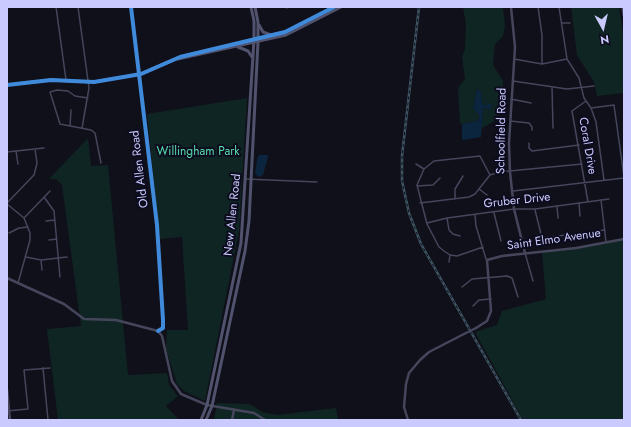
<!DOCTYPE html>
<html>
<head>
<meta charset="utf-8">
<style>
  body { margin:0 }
  #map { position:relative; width:631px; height:427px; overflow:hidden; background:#10101a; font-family:Jost,sans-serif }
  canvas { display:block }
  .frame { position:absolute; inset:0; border:8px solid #cacaff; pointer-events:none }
  .north { position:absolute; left:583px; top:8px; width:40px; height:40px; -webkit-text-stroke:3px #0d0c1e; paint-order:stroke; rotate:172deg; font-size:11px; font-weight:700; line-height:16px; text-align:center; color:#cacaff }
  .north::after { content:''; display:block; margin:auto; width:14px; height:18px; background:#cacaff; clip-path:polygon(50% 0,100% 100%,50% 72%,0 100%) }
</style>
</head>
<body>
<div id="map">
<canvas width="631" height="427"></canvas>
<div class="frame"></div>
<div class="north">N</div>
</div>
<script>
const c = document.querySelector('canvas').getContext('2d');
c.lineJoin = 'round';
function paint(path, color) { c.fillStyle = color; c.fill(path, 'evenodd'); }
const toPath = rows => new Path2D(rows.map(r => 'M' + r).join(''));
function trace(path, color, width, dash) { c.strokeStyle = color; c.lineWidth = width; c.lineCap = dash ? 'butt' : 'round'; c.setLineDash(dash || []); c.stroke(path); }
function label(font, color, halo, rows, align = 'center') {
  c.font = font + ' Jost,sans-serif'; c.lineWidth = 4; c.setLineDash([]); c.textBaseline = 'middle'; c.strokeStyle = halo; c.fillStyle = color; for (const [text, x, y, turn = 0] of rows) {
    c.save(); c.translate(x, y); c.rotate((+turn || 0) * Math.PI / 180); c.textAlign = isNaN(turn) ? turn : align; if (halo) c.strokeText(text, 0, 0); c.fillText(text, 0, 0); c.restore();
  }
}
paint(toPath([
  [463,7,503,7,505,25,503,36,495,44,493,65,503,81,503,96,496,120,481,129,483,108,487,108,489,111,487,103,487,106,482,104,481,91,477,89,473,108,479,115,478,121,460,124,458,88,465,79,462,57,465,49,466,24],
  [571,7,619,7,624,40,624,93,597,96,594,82,577,55],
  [247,98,239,231,205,401,184,391,177,384,166,349,167,330,188,330,182,237,160,239,147,114],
  [88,138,91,166,108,165,128,375,167,373,169,385,178,396,166,406,179,420,58,420,47,329,81,326,62,185,56,179,49,179],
  [624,240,624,420,523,420,475,332,497,325,502,311,546,299,542,252],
  [217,403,250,404,262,412,277,415,336,408,338,420,214,420]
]), '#0f2523');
paint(toPath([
  [477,89,481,91,482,104,487,106,486,102,492,105,489,111,487,108,483,108,481,137,464,140,462,139,462,124,478,121,479,119,479,115,473,108],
  [259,155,268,155,268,157,263,175,259,177,255,174,257,160]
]), '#0c253e');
trace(toPath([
  [56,7,66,80],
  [78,7,89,88,82,128],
  [131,7,157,225,163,320,163,328,158,331],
  [538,7,542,35,542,64],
  [559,7,567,59,579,78,584,98,591,108,596,122,604,180],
  [287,8,288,7],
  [562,23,570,23],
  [514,59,542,64,567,59],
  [513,81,567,89,594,86],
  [552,87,553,128],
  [88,98,75,96,68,91,57,90,50,92,60,124,91,130,95,133,101,163],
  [511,99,531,103],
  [586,101,572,111,588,202],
  [591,108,614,105,624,177],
  [510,121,529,123,532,127,532,130],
  [70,126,71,110],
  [529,143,529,148,532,151,579,145],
  [16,151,18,164],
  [7,152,44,148],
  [416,164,424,169],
  [246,179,317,182],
  [417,186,433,185,440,178],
  [479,189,487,195],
  [513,191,624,178],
  [44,197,54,211,60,277],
  [455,199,455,189,463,176],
  [601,200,606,242],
  [7,203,34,175,37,163,35,149],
  [420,203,469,197,475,194,490,175,499,172,582,164],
  [579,203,580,216],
  [7,204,24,218,30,233,30,240,18,283],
  [557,206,558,218],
  [535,210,542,238,605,230],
  [494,213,501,241],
  [475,215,476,226,486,259],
  [24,218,50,191],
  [447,218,449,230,453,234,460,236],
  [46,221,55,220],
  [427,223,447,218,514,209,535,209,609,199],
  [9,233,19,228,28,227],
  [49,240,57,239],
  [483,247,457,256,450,255,444,251,439,247,427,224,417,185,424,169,434,161,480,156,490,175],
  [525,253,533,281],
  [26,257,41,260,67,257],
  [41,260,42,270],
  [449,262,450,255],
  [462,287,472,279,507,276,512,278,518,297],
  [473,306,479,300,491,299],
  [43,368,48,420],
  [7,411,28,409,24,370,50,368]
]), '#45465b', 1.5);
trace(toPath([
  [511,7,515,47,509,143,510,172,514,209,525,253],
  [7,278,64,304,84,319,116,320,158,331,162,336,172,381,181,394,207,405,254,413,265,420],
  [476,328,487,321,491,311,487,260,502,256,576,248,624,239],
  [7,389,10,420],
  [232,420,234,410],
  [408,420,404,407,406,384,409,373,420,360,429,352,464,334]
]), '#45465b', 2.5);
trace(toPath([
  [623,7,624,15],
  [259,25,263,32,271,35],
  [238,47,248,51,252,57],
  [178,59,286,35,341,7],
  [7,85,51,80,94,82,141,74,180,57,285,32,334,7],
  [201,420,207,405,241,243,254,40,254,21,251,7],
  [206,420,212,406,245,251,249,221,258,42,258,22,255,7]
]), '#51536e', 3);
const rail = toPath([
  [419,7,402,156,402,181,409,213,421,244,521,420]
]);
trace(rail, '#3e5662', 2.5);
trace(rail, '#0d0c1e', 1, [3]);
trace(toPath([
  [464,334,476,328]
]), '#45465b', 2.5);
trace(toPath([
  [131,7,157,225,163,320,163,328,158,331],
  [7,85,51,80,94,82,141,74,180,57,285,32,334,7]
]), '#408adc', 4);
label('12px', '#cacaff', '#0d0c1e', [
  ["Schoolfield Road",502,131,-89],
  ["Coral Drive",587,146,80],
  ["Old Allen Road",140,169,-97],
  ["Gruber Drive",517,201,-6],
  ["New Allen Road",233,215,-84],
  ["Saint Elmo Avenue",554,240,-8]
]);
label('12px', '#57ddad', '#0d0c1e', [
  ["Willingham Park",198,152]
]);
</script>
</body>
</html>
